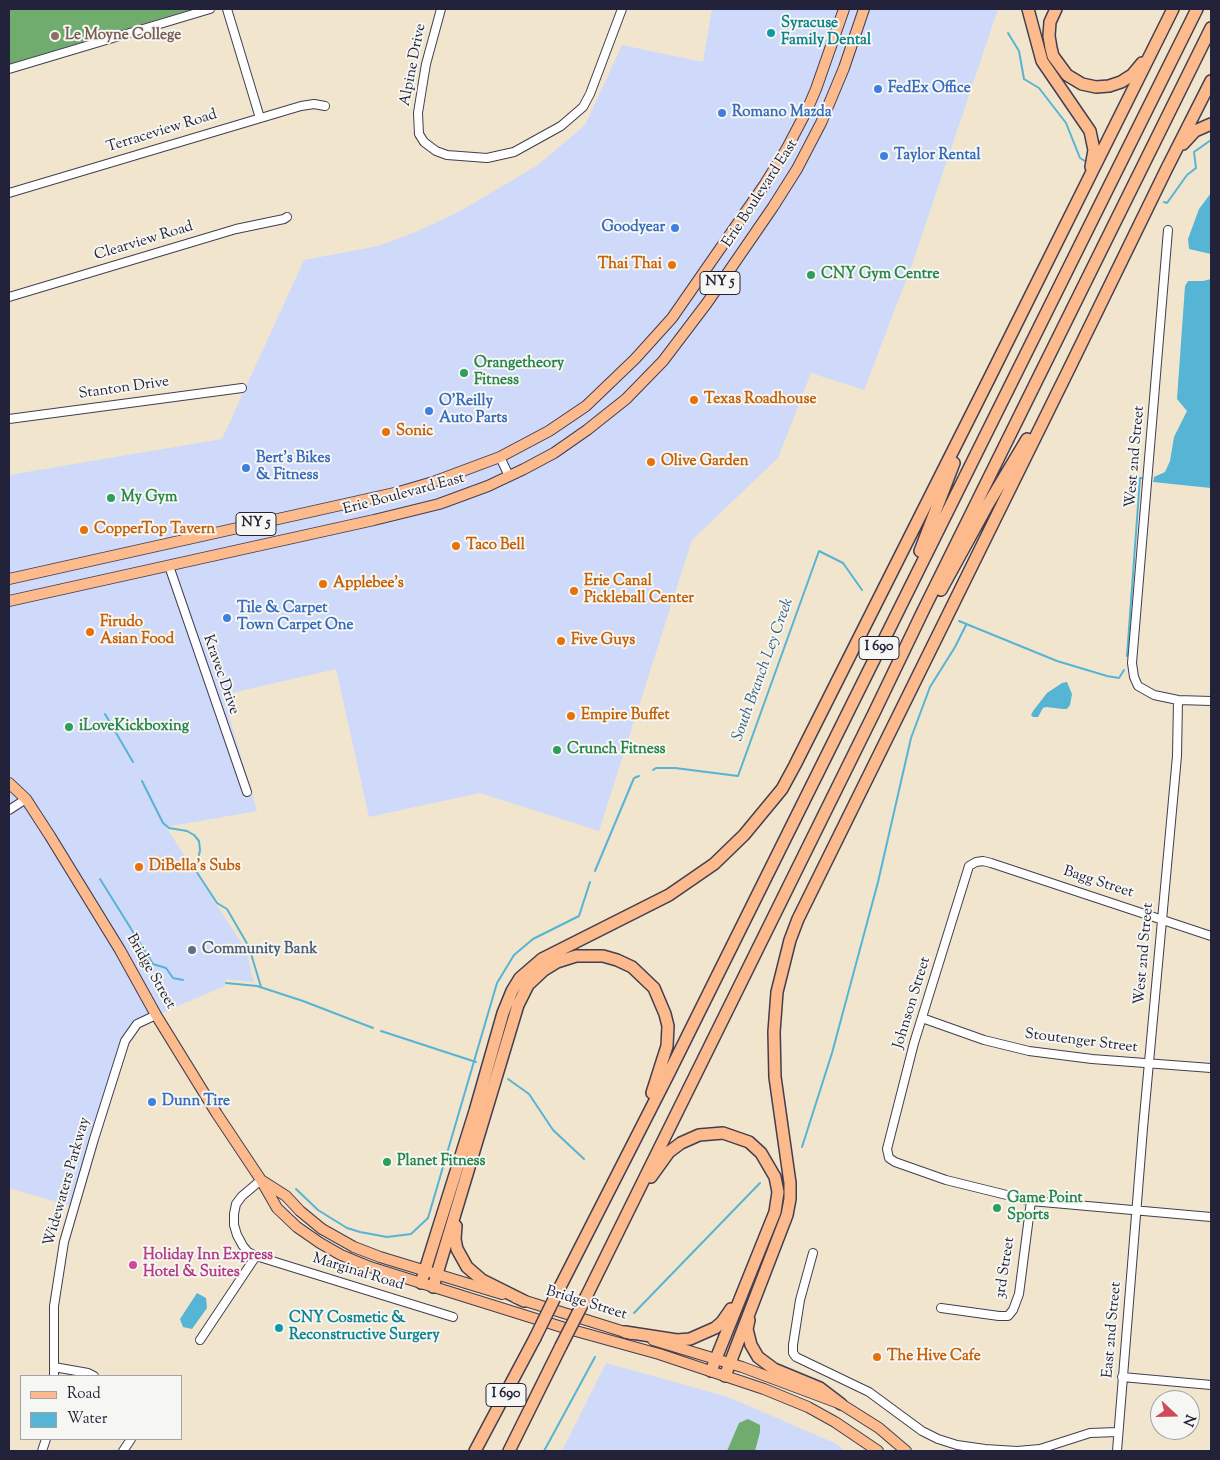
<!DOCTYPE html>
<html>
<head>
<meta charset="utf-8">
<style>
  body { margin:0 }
  #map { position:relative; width:1220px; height:1460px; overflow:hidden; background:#f1e5cd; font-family:"Sorts Mill Goudy",serif }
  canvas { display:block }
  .frame { position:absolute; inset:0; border:10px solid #22223b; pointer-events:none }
  .legend { position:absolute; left:20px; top:1375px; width:162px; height:65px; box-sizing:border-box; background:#f6f6f2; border:1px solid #a1a1a9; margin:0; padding:6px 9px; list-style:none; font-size:15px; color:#22223b }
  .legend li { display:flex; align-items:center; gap:10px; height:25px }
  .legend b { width:25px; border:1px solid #a1a1a9 }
  .north { position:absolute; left:1150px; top:1390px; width:50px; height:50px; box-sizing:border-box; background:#f6f6f2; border:1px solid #a1a1a9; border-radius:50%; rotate:111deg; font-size:14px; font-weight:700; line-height:20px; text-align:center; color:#22223b }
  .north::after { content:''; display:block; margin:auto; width:18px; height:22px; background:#d1495b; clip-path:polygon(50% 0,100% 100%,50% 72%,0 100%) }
</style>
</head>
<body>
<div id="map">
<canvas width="1220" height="1460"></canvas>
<div class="frame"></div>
<ul class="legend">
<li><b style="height:6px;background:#fcba8d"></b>Road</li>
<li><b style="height:14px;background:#56b4d5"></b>Water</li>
</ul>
<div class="north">N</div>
</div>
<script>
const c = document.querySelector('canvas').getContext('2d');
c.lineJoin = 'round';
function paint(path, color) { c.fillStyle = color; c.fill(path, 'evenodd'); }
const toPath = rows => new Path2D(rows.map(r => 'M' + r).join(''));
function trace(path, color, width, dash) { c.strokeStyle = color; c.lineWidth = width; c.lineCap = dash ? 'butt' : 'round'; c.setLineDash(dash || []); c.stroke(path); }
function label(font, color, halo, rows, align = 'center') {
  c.font = font + ' "Sorts Mill Goudy",serif'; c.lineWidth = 4; c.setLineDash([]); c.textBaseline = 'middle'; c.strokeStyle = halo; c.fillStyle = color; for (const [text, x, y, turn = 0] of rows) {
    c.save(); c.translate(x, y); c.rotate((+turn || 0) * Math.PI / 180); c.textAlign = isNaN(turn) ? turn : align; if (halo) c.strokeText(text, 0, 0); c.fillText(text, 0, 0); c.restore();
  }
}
paint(toPath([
  [712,9,998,9,913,262,864,390,811,373,778,458,692,540,599,831,480,793,369,817,336,669,223,695,257,811,166,827,246,950,254,982,226,979,225,986,150,1018,129,1034,74,1207,9,1188,9,475,222,439,304,260,378,246,416,232,460,211,538,165,585,125,622,45,703,62],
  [606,1363,728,1397,837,1444,845,1451,562,1451]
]), '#cfdafa');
paint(toPath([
  [9,9,193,9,9,64],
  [748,1419,760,1425,760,1432,755,1451,727,1451,739,1423]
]), '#6fac6e');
paint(toPath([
  [1211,193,1211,254,1189,249,1188,239,1199,209],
  [1211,279,1211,488,1153,482,1154,477,1165,472,1170,461,1174,437,1187,411,1177,399,1185,286,1188,281,1203,281],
  [1067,682,1072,694,1070,705,1067,709,1063,709,1046,707,1043,708,1038,717,1033,717,1031,715,1033,711,1047,693,1062,683],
  [197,1293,206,1298,207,1308,192,1329,183,1327,180,1319]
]), '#56b4d5');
trace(toPath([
  [1008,33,1019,51,1024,79,1039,88,1066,123,1080,158,1085,161],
  [1164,202,1167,203,1187,175,1196,168,1194,152,1211,140],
  [959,621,1057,661,1107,676,1119,678,1124,670],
  [1127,656,1140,478,1145,478],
  [105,714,133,762],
  [653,770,656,768,675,768,738,776,819,551,843,563,862,590],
  [142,781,163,823,169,828,187,831,194,835,199,841,200,850,196,871,217,903,227,909,249,947,261,987],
  [595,871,634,778,639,776],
  [100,879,153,964,166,968,173,978,183,980],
  [226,983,257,986,303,1001,373,1028],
  [381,1031,476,1062],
  [508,1079,529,1094,553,1130,584,1159],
  [802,1147,832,1053,878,882,911,738,930,687,955,647,966,625],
  [296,1189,318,1210,347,1228,360,1232,387,1237,411,1234,428,1218,497,983,514,955,533,939,579,916,590,882],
  [634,1313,760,1183],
  [544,1451,595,1357]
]), '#56b4d5', 2);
const minor = toPath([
  [227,9,260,118],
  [441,9,426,64,422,88,418,113,419,134,424,142,436,151,447,155,487,158,514,152,561,126,583,107,590,94,622,9],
  [9,69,210,9],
  [9,193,301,106,314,104,325,106],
  [1168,230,1132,663,1134,677,1138,686,1154,695,1178,700,1211,701],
  [9,297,236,229,284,219,287,217],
  [9,419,242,388],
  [500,457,509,476],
  [169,566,247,792],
  [9,810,26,799],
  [1211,936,991,863,983,861,976,862,969,866,914,1043,887,1149,889,1158,895,1162,946,1180,1031,1201,1211,1217],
  [922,1018,984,1040,1029,1051,1092,1059,1211,1068],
  [813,1253,800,1300,793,1345,793,1353,796,1357,869,1392,922,1431,938,1439,957,1445,985,1449,1017,1451,1040,1449,1090,1433,1117,1432],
  [256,1256,453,1317],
  [941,1308,999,1316,1008,1316,1013,1310,1019,1294,1031,1201],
  [200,1340,256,1256,248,1252,243,1246,237,1235,234,1225,234,1214,236,1204,242,1196,261,1180],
  [54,1367,88,1373,94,1376],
  [54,1376,54,1306,64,1242,94,1139,125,1041,137,1024,156,1015],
  [1122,1377,1211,1385],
  [42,1451,46,1439],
  [123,1451,131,1439],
  [1117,1451,1143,1128,1177,756,1178,700]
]);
const major = toPath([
  [9,579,399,492,433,482,500,457,549,431,586,406,635,359,672,318,765,184,786,150,807,110,816,89,844,9],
  [9,601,374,520,439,504,488,486,524,469,554,453,587,430,626,399,663,361,707,303,773,207,797,169,821,123,844,68,864,9],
  [9,783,26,799,50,836,120,950,156,1015,217,1114,261,1180,277,1208,297,1227,320,1243,341,1255,370,1267,565,1328,659,1354,764,1389,808,1407,835,1422,878,1451],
  [261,1180,286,1196,300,1211,322,1229,354,1247,380,1257,502,1294],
  [516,1298,631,1334],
  [653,1340,742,1367,841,1404,879,1428,906,1451]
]);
const highway = toPath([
  [1028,9,1042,61,1090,131,1094,150,1091,167],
  [1056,9,1050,22,1049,36,1051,48,1053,56,1067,75,1082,84,1096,87,1109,86,1121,82,1132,75,1142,63],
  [1183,144,1195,131,1211,124],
  [920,551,954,463],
  [941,590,987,506,1027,439],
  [651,1177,669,1152,681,1143,699,1135,723,1133,749,1142,761,1153,775,1177,778,1192,775,1212,711,1371],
  [456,1226,455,1239,457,1249,467,1267,482,1280,524,1301],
  [421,1283,475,1111,503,1013,512,991,520,978,542,959,669,895,714,864,744,835,782,789,795,765,988,381,1173,9],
  [433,1287,518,1005,528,985,544,970,557,962,576,956,603,956,617,960,632,967,654,988,665,1014,668,1026,667,1046,652,1093],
  [560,1287,668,1075,1197,9],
  [586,1297,874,713,923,611,1211,28],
  [749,1320,747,1329,751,1345,758,1357,774,1369,820,1388,841,1404],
  [625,1332,677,1340,690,1339,715,1328,722,1322,731,1309],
  [725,1376,787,1215,790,1199,790,1183,775,1077,774,1032,777,992,790,940,798,919,1069,369,1167,168,1211,81],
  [475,1451,535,1338],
  [509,1451,561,1346]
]);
trace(minor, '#413f51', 10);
trace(major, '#413f51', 12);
trace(highway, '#413f51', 14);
trace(minor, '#fff', 8);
trace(major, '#fcba8d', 10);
trace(highway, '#fcba8d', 11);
const highwayBridge = toPath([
  [535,1338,560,1287],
  [561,1346,586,1297]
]);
trace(highwayBridge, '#413f51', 14, []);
trace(highwayBridge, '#fcba8d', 11);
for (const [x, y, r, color] of [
  [771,33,5,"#0f9aa8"],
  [55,36,5,"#8d6e63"],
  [878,89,5,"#3f7fe0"],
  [722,113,5,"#3f7fe0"],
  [884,156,5,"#3f7fe0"],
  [675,228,5,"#3f7fe0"],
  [672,265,5,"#e8710a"],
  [811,275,5,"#2e9e5b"],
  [464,373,5,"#2e9e5b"],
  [694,400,5,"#e8710a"],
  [429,411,5,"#3f7fe0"],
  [386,432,5,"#e8710a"],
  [651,462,5,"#e8710a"],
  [246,468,5,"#3f7fe0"],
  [111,498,5,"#2e9e5b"],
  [84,530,5,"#e8710a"],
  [456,546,5,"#e8710a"],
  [323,584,5,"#e8710a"],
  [574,591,5,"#e8710a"],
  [227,618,5,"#3f7fe0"],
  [90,632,5,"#e8710a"],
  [561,641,5,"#e8710a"],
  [571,716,5,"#e8710a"],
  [69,727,5,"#2e9e5b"],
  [557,750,5,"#2e9e5b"],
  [139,867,5,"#e8710a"],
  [192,950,5,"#5c6f8a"],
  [152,1102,5,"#3f7fe0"],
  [387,1162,5,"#2e9e5b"],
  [997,1208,5,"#2e9e5b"],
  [133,1265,5,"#d1479c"],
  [279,1328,5,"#0f9aa8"],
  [877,1357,5,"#e8710a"]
]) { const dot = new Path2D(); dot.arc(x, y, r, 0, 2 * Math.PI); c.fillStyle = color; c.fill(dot); trace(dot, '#f6f6f2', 2); }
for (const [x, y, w] of [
  [720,283,40],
  [256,524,40],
  [879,648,40],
  [506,1395,40]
]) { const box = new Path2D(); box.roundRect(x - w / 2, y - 11.5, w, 23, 4); c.fillStyle = '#f6f6f2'; c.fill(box); trace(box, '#22223b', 1); }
label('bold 14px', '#22223b', null, [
  ["NY 5",720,283],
  ["NY 5",256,524],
  ["I 690",879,648],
  ["I 690",506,1395]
]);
label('bold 15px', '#0d838f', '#f6f6f2', [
  ["Syracuse",781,24],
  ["Family Dental",781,41],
  ["CNY Cosmetic &",289,1319],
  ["Reconstructive Surgery",289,1336]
], 'left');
label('bold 15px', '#785e54', '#f6f6f2', [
  ["Le Moyne College",65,36]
], 'left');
label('15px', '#22223b', '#f6f6f2', [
  ["Alpine Drive",414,65,-79],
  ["Terraceview Road",162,132,-17],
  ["Erie Boulevard East",761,194,-57],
  ["Clearview Road",144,242,-17],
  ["Stanton Drive",124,389,-8],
  ["West 2nd Street",1136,457,-85],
  ["Erie Boulevard East",404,495,-15],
  ["Kravec Drive",220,675,71],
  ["Bagg Street",1098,883,18],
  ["West 2nd Street",1145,954,-85],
  ["Bridge Street",150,972,60],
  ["Johnson Street",913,1003,-73],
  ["Stoutenger Street",1081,1042,7],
  ["Widewaters Parkway",68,1182,-74],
  ["3rd Street",1006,1268,-81],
  ["Marginal Road",358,1273,17],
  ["Bridge Street",586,1304,17],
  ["East 2nd Street",1113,1330,-85]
]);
label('bold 15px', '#366cbe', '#f6f6f2', [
  ["FedEx Office",888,89],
  ["Romano Mazda",732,113],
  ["Taylor Rental",894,156],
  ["Goodyear",665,228,"right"],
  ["O'Reilly",439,402],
  ["Auto Parts",439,419],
  ["Bert's Bikes",256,459],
  ["& Fitness",256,476],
  ["Tile & Carpet",237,609],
  ["Town Carpet One",237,626],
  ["Dunn Tire",162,1102]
], 'left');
label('bold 15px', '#c56008', '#f6f6f2', [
  ["Thai Thai",662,265,"right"],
  ["Texas Roadhouse",704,400],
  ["Sonic",396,432],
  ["Olive Garden",661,462],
  ["CopperTop Tavern",94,530],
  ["Taco Bell",466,546],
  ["Erie Canal",584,582],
  ["Pickleball Center",584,599],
  ["Applebee's",333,584],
  ["Firudo",100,623],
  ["Asian Food",100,640],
  ["Five Guys",571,641],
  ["Empire Buffet",581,716],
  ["DiBella's Subs",149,867],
  ["The Hive Cafe",887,1357]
], 'left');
label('bold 15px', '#27864d', '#f6f6f2', [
  ["CNY Gym Centre",821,275],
  ["Orangetheory",474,364],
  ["Fitness",474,381],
  ["My Gym",121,498],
  ["iLoveKickboxing",79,727],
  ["Crunch Fitness",567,750],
  ["Planet Fitness",397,1162],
  ["Game Point",1007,1199],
  ["Sports",1007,1216]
], 'left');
label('bold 15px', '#4e5e75', '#f6f6f2', [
  ["Community Bank",202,950]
], 'left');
label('bold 15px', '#b23c85', '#f6f6f2', [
  ["Holiday Inn Express",143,1256],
  ["Hotel & Suites",143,1273]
], 'left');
label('italic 16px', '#375c79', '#f6f6f2', [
  ["South Branch Ley Creek",764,670,-70]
]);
</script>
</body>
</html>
